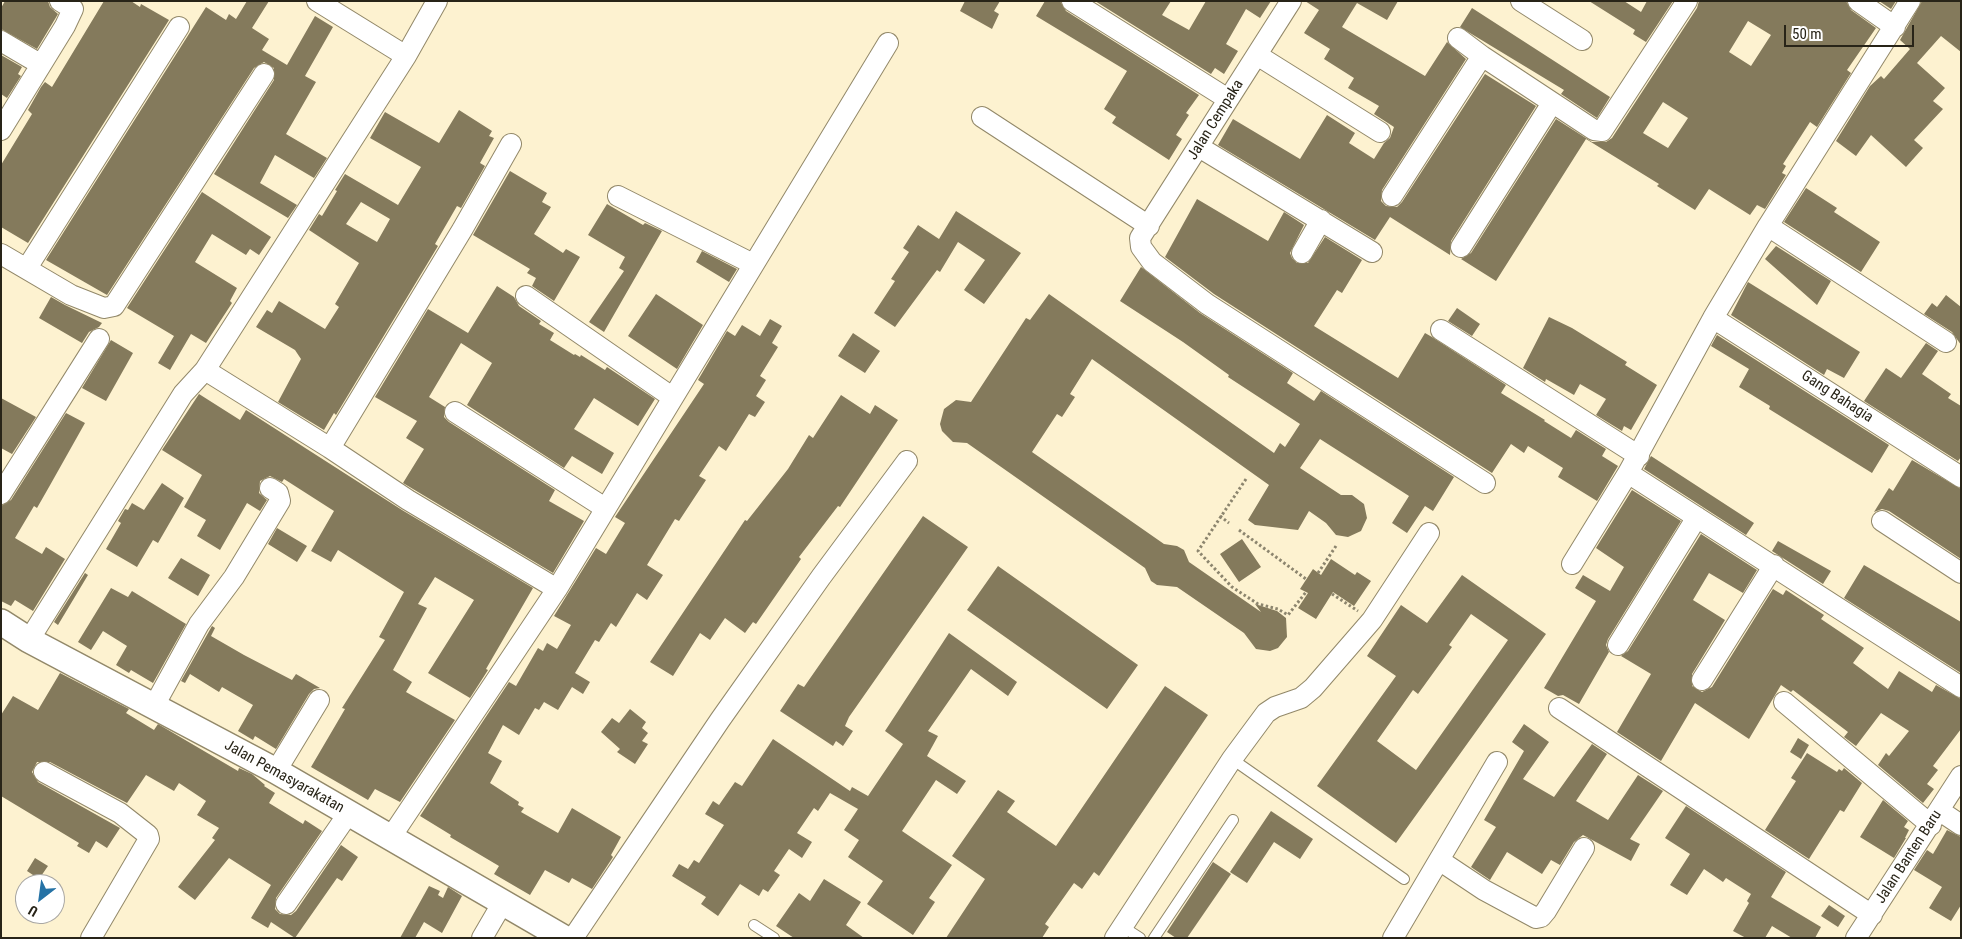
<!DOCTYPE html>
<html>
<head>
<meta charset="utf-8">
<style>
  body { margin:0 }
  #map { position:relative; width:1962px; height:939px; overflow:hidden; background:#fdf2d0; font-family:"Roboto Condensed",sans-serif }
  canvas { display:block }
  .frame { position:absolute; inset:0; border:2px solid #282418; pointer-events:none }
  .north { position:absolute; left:15px; top:874px; width:50px; height:50px; box-sizing:border-box; background:#fff; border:1px solid #a9a7a3; border-radius:50%; rotate:210deg; font-size:14px; font-weight:700; line-height:20px; text-align:center; color:#282418 }
  .north::after { content:''; display:block; margin:auto; width:18px; height:22px; background:#2572a5; clip-path:polygon(50% 0,100% 100%,50% 72%,0 100%) }
  .scale { position:absolute; left:1784px; top:25px; width:130px; height:22px; box-sizing:border-box; border:2px solid #282418; border-top:0; padding-left:6px; font-size:15px; line-height:18px; white-space:nowrap; color:#282418; -webkit-text-stroke:4px #fff; paint-order:stroke }
</style>
</head>
<body>
<div id="map">
<canvas width="1962" height="939"></canvas>
<div class="frame"></div>
<div class="north">U</div>
<div class="scale">50 m</div>
</div>
<script>
const c = document.querySelector('canvas').getContext('2d');
c.lineJoin = 'round';
function paint(path, color) { c.fillStyle = color; c.fill(path, 'evenodd'); }
const toPath = rows => new Path2D(rows.map(r => 'M' + r).join(''));
function trace(path, color, width, dash) { c.strokeStyle = color; c.lineWidth = width; c.lineCap = dash ? 'butt' : 'round'; c.setLineDash(dash || []); c.stroke(path); }
function label(font, color, halo, rows, align = 'center') {
  c.font = font + ' "Roboto Condensed",sans-serif'; c.lineWidth = 4; c.setLineDash([]); c.textBaseline = 'middle'; c.strokeStyle = halo; c.fillStyle = color; for (const [text, x, y, turn = 0] of rows) {
    c.save(); c.translate(x, y); c.rotate((+turn || 0) * Math.PI / 180); c.textAlign = isNaN(turn) ? turn : align; if (halo) c.strokeText(text, 0, 0); c.fillText(text, 0, 0); c.restore();
  }
}
paint(toPath([
  [5,1,48,1,50,7,58,14,37,49,1,29,1,8],
  [104,1,131,1,140,7,141,4,169,20,28,243,1,227,1,165,32,114,28,110,41,87,45,82,52,87],
  [247,1,269,1,252,28,269,39,262,50,287,65,315,16,333,27,305,76,316,82,286,134,327,158,314,178,275,155,260,183,297,205,288,218,214,174,274,80,274,68,264,62,254,68,107,295,46,260,206,7,226,20,229,14,236,19],
  [965,1,1000,1,994,11,999,14,992,29,960,11],
  [1045,1,1060,1,1066,11,1199,95,1186,113,1189,115,1176,135,1182,139,1169,160,1112,123,1116,117,1104,109,1127,71,1036,16],
  [1095,1,1171,1,1162,15,1189,30,1206,1,1271,1,1260,18,1246,9,1226,44,1238,51,1224,74,1215,68,1211,74],
  [1305,1,1398,1,1387,20,1357,3,1342,27,1425,76,1447,42,1466,59,1382,190,1381,201,1386,206,1397,207,1402,202,1485,74,1536,106,1451,241,1450,255,1390,217,1375,240,1218,145,1233,119,1300,159,1327,115,1355,133,1349,143,1374,159,1384,143,1390,138,1394,127,1374,114,1379,106,1348,88,1354,78,1324,59,1330,49,1304,33,1319,10],
  [1589,1,1624,1,1641,12,1647,1,1673,1,1646,42,1633,34,1635,30],
  [1699,1,1846,1,1851,10,1876,28,1847,70,1851,73,1817,127,1810,122,1783,164,1786,166,1782,173,1786,175,1765,209,1757,205,1750,215,1709,189,1695,210,1657,186,1659,184,1586,139,1496,281,1461,259,1471,253,1556,119,1592,142,1606,142,1612,138,1697,8],
  [1748,21,1771,35,1751,66,1729,52],
  [1663,102,1688,118,1668,148,1643,133],
  [1879,1,1896,1,1891,9],
  [1922,1,1961,1,1961,52,1941,36,1917,63,1945,88,1933,101,1943,109,1914,140,1923,148,1906,167,1871,135,1856,156,1836,141,1870,86,1881,76,1884,79,1910,49,1900,40],
  [1472,8,1610,97,1597,118,1561,94,1564,90,1460,27],
  [1,55,22,67,18,74,21,76,7,98,1,94],
  [459,110,492,131,489,136,494,138,480,163,485,166,461,208,457,206,435,244,438,246,336,415,334,413,324,430,278,402,301,359,295,350,256,327,267,310,272,313,279,301,325,329,339,307,335,304,359,263,309,230,319,214,322,216,337,191,335,190,345,174,398,205,421,167,370,138,385,112,439,143],
  [361,202,390,219,377,242,346,224],
  [510,171,547,193,542,202,551,207,534,234,563,253,566,249,580,257,554,301,532,286,536,278,527,273,530,269,473,235],
  [1806,188,1837,208,1834,212,1880,242,1861,272,1784,222],
  [202,192,271,237,259,255,250,249,246,255,212,234,195,262,237,288,230,301,232,303,206,343,191,334,170,370,158,363,174,336,127,308],
  [1197,199,1268,241,1284,212,1304,225,1290,253,1292,258,1297,263,1308,263,1325,237,1362,260,1342,293,1337,290,1314,326,1398,378,1425,333,1432,337,1506,385,1501,393,1545,420,1544,421,1571,438,1576,430,1606,449,1602,456,1618,466,1597,501,1558,477,1563,468,1528,446,1524,453,1511,444,1492,473,1214,294,1165,257],
  [607,204,643,225,645,223,662,231,604,332,589,322,624,271,619,268,625,257,588,235],
  [956,211,1021,253,984,304,964,290,985,260,958,242,940,272,937,270,895,327,874,313,895,281,891,279,909,252,903,248,918,225,939,239],
  [1776,246,1831,281,1817,305,1765,259],
  [702,251,737,269,729,282,696,262],
  [1141,267,1200,313,1293,373,1287,383,1314,401,1321,391,1454,477,1433,511,1425,506,1407,533,1392,523,1409,496,1320,439,1300,468,1341,495,1352,495,1364,504,1367,518,1361,531,1348,537,1336,535,1326,523,1309,511,1298,530,1255,525,1248,520,1269,485,1092,359,1070,394,1075,397,1062,417,1057,414,1032,452,1164,544,1177,546,1184,550,1189,562,1261,612,1255,604,1277,611,1286,618,1287,637,1278,648,1270,651,1256,649,1244,633,1177,587,1157,585,1151,581,1145,568,967,443,953,442,942,431,940,424,944,409,956,400,971,402,1026,318,1030,320,1049,294,1274,453,1280,443,1285,447,1300,424,1228,377,1229,375,1183,342,1120,301],
  [1748,282,1860,352,1844,378,1827,369,1824,375,1731,315],
  [497,286,514,297,519,306,541,321,539,324,554,333,550,340,574,355,575,354,580,357,581,355,605,370,607,367,655,399,638,426,594,398,574,429,614,453,602,474,572,456,564,468,467,405,492,363,461,343,429,397,445,407,444,417,449,422,555,490,549,501,584,521,553,573,403,483,424,449,406,438,417,421,375,397,428,309,468,333],
  [656,294,703,325,677,369,628,336],
  [1946,295,1961,307,1961,345,1952,332,1924,314,1932,303,1937,307],
  [51,297,65,305,102,323,99,327,89,332,82,343,39,318],
  [1457,308,1480,324,1472,336,1448,321],
  [1549,317,1572,328,1627,362,1625,365,1657,385,1631,430,1624,426,1622,431,1596,415,1606,399,1580,384,1574,395,1546,379,1545,382,1523,368],
  [770,319,782,326,772,343,778,347,760,376,766,380,756,396,765,402,755,417,749,414,726,451,719,446,699,476,706,480,679,521,675,519,647,565,663,575,647,600,637,593,616,627,611,623,599,642,595,640,575,673,590,682,583,694,572,687,558,710,544,702,539,710,535,708,519,735,503,725,488,753,502,761,490,783,519,802,518,805,524,808,521,812,558,833,572,808,621,837,611,855,613,857,592,889,572,878,569,883,545,870,530,895,494,874,499,866,450,837,451,835,420,816,509,682,516,686,538,648,543,651,547,643,557,649,571,625,554,616,596,548,606,554,625,523,615,517,704,384,698,380,727,331,735,336,742,325,760,336],
  [853,333,880,351,865,373,838,356],
  [1717,335,1889,445,1872,473,1769,409,1770,406,1739,387,1749,369,1711,346],
  [111,340,133,353,106,401,82,388],
  [1926,343,1938,351,1922,374,1951,394,1948,398,1961,406,1961,457,1958,461,1864,401,1886,368,1901,378],
  [199,394,240,420,246,410,402,510,533,588,486,669,488,670,470,698,428,673,474,600,435,577,418,604,427,608,393,670,412,682,406,692,455,720,400,802,375,789,368,800,311,767,345,709,342,708,385,640,379,637,404,592,338,550,331,562,311,551,334,511,284,479,282,482,270,476,260,481,259,493,267,500,260,511,247,503,220,550,197,536,206,520,184,507,202,475,162,450],
  [841,395,870,414,875,405,898,420,840,507,838,506,799,557,801,559,756,624,753,622,745,633,725,618,710,640,700,633,673,676,650,662,745,520,747,521,788,469,809,435,813,438],
  [1,398,36,417,12,454,1,448],
  [66,413,85,423,49,487,37,508,34,506,15,538,42,554,46,547,65,559,33,611,15,600,11,606,1,601,1,506,11,500],
  [1651,456,1754,523,1746,535,1644,469],
  [1912,460,1961,489,1961,559,1889,511,1882,509,1874,512,1889,488,1893,491],
  [162,483,184,498,158,543,153,540,137,567,106,549,121,523,118,521,125,509,128,510,132,503,144,510],
  [1632,490,1681,521,1608,639,1606,645,1609,652,1579,704,1563,695,1558,696,1544,688,1596,601,1575,588,1583,575,1610,591,1624,567,1596,548],
  [923,516,968,547,849,717,845,726,853,731,843,746,836,741,833,746,780,711,798,684,804,687],
  [277,528,307,546,297,562,268,544],
  [1701,534,1757,570,1743,593,1709,573,1693,600,1725,620,1692,674,1692,686,1702,692,1712,687,1773,589,1783,595,1786,590,1824,615,1821,619,1864,648,1853,663,1888,689,1899,671,1932,692,1936,685,1961,699,1961,729,1933,766,1938,770,1927,784,1934,789,1923,803,1878,765,1886,753,1889,756,1909,731,1881,713,1856,746,1844,737,1848,732,1793,690,1791,692,1781,685,1749,739,1695,703,1661,761,1617,732,1651,674,1621,656,1628,651],
  [1242,539,1261,567,1239,582,1220,554],
  [1778,541,1831,571,1823,584,1772,551],
  [181,558,210,575,198,596,168,578],
  [1331,559,1355,575,1357,572,1371,581,1354,606,1333,592,1316,619,1298,608,1308,593,1300,589,1313,569,1321,575],
  [1864,565,1961,622,1961,673,1844,598],
  [998,566,1138,665,1107,709,967,610],
  [85,573,88,575,58,625,54,622],
  [1462,575,1546,634,1396,843,1317,786,1396,676,1367,656,1401,605,1427,623],
  [1471,614,1508,640,1416,770,1377,741,1413,690,1418,694,1452,647,1449,645],
  [111,588,128,597,132,591,186,624,153,683,131,670,129,673,116,665,127,646,103,631,91,650,78,642],
  [212,626,215,628,211,636,244,655,292,680,296,674,320,688,314,689,309,694,276,749,255,736,253,740,238,731,253,705,222,687,219,692,190,674,185,683,181,681],
  [949,633,1017,682,1008,696,971,669,928,731,938,736,927,756,966,781,957,794,936,780,902,831,952,865,929,898,935,902,913,935,867,904,883,881,848,857,859,840,844,830,858,809,830,793,818,811,814,808,797,833,812,842,802,858,789,849,774,871,780,875,768,892,763,889,759,896,740,884,718,916,701,904,706,897,672,876,679,864,688,869,694,860,699,863,724,825,705,814,713,801,719,805,735,782,742,786,773,739,850,791,852,787,868,796,903,744,885,731],
  [60,673,129,709,126,713,154,730,158,724,238,771,239,768,252,774,265,785,264,786,275,793,269,803,303,824,305,820,322,831,276,898,275,909,280,914,291,915,296,911,341,845,358,857,342,881,337,878,295,938,271,922,268,928,251,918,271,885,229,858,195,900,178,887,215,840,212,838,219,828,197,815,206,801,179,783,174,791,146,775,127,803,50,762,37,762,32,772,38,782,120,828,107,848,96,841,89,853,77,846,79,843,1,796,1,715,13,696,38,710],
  [1165,686,1208,715,1099,876,1094,872,1082,889,1074,883,1045,924,1049,927,1042,938,946,938,985,879,952,856,998,790,1015,801,1007,812,1056,846],
  [630,709,646,722,642,728,648,733,642,741,648,744,635,764,617,752,620,749,601,732,612,718,619,723],
  [1524,724,1549,742,1523,779,1554,797,1592,744,1607,754,1576,801,1608,820,1638,775,1663,791,1630,839,1640,844,1631,861,1583,835,1574,842,1560,865,1551,860,1542,874,1507,852,1490,880,1471,867,1496,827,1484,820,1524,751,1512,742],
  [1798,738,1809,745,1801,759,1790,752],
  [1807,753,1837,772,1839,769,1842,771,1844,768,1862,783,1844,812,1840,810,1809,859,1765,830,1796,781,1791,778],
  [1883,800,1908,821,1904,827,1909,830,1905,838,1906,838,1894,858,1860,837],
  [1686,806,1786,872,1771,897,1821,927,1815,938,1792,938,1772,926,1765,938,1746,938,1733,931,1749,903,1747,901,1751,894,1726,878,1723,882,1704,869,1687,895,1670,885,1690,854,1665,838],
  [1271,811,1313,839,1300,859,1274,842,1247,883,1230,872],
  [1947,830,1961,837,1961,905,1951,921,1929,908,1942,887,1914,870,1927,850,1933,854],
  [35,858,48,866,39,879,27,871],
  [1213,862,1231,874,1187,938,1176,938,1167,932],
  [824,879,861,902,846,925,864,938,794,938,776,926,799,893,810,901],
  [429,886,440,891,438,895,443,898,448,887,462,896,442,933,424,922,415,938,400,938],
  [1829,905,1845,916,1838,927,1821,916]
]), '#847a5c');
const service = toPath([
  [1232,759,1404,879],
  [754,925,774,938],
  [1123,927,1140,938],
  [1154,938,1233,820]
]);
const minor = toPath([
  [317,1,406,56],
  [1072,1,1228,99],
  [1291,1,1140,238,1141,247,1152,262,1207,304,1485,483],
  [1521,1,1582,40],
  [1858,1,1895,27],
  [1910,1,1768,226,1713,318,1628,473,1961,687],
  [1458,38,1482,56],
  [1,41,40,64],
  [1257,55,1380,132],
  [982,117,1149,226],
  [1,130,65,26,73,9,60,1],
  [511,144,462,230,330,448,408,500,557,589],
  [1199,147,1372,252],
  [618,196,753,264],
  [1392,196,1482,56,1594,130,1602,131,1687,1],
  [1768,226,1946,342],
  [1461,247,1552,103],
  [1302,253,1321,220],
  [1,254,71,295,104,308,114,306,264,74],
  [27,268,179,27],
  [526,296,672,397],
  [1713,318,1961,477],
  [1441,330,1639,456],
  [205,370,330,448],
  [455,412,605,508],
  [1,494,99,339],
  [1882,521,1961,573],
  [1572,564,1628,473],
  [29,640,183,394,205,370,406,56,437,1],
  [1618,645,1697,517],
  [1702,680,1774,565],
  [1784,702,1931,825],
  [154,706,199,624,234,577,280,501,278,493,270,488],
  [1559,708,1872,915],
  [276,771,319,700],
  [44,772,120,813,148,835,149,839,91,938],
  [1940,811,1961,825],
  [391,837,557,589,888,43],
  [1439,860,1497,762],
  [286,904,348,814],
  [482,938,503,902],
  [573,938,720,720,821,577,907,461],
  [1115,938,1232,759,1266,713,1275,707,1301,698,1313,688,1372,620,1429,533],
  [1393,938,1439,860,1484,890,1536,918,1541,917,1546,911,1584,848],
  [1856,938,1961,776]
]);
const tertiary = toPath([
  [1,622,29,640,276,771,564,938]
]);
trace(service, '#928869', 12);
trace(minor, '#928869', 22);
trace(tertiary, '#928869', 28);
trace(toPath([
  [1246,479,1198,551,1232,587,1258,604,1278,609,1288,615,1306,592],
  [1220,516,1229,523],
  [1239,530,1306,579],
  [1318,573,1336,546],
  [1332,594,1358,611]
]), '#8c856e', 3, [2.5, 2.5]);
trace(service, '#fff', 10);
trace(minor, '#fff', 20);
trace(tertiary, '#fff', 25);
label('15px', '#282418', '#fff', [
  ["Jalan Cempaka",1216,120,-58],
  ["Gang Bahagia",1837,397,33],
  ["Jalan Pemasyarakatan",284,777,29],
  ["Jalan Banten Baru",1909,857,-57]
]);
</script>
</body>
</html>
